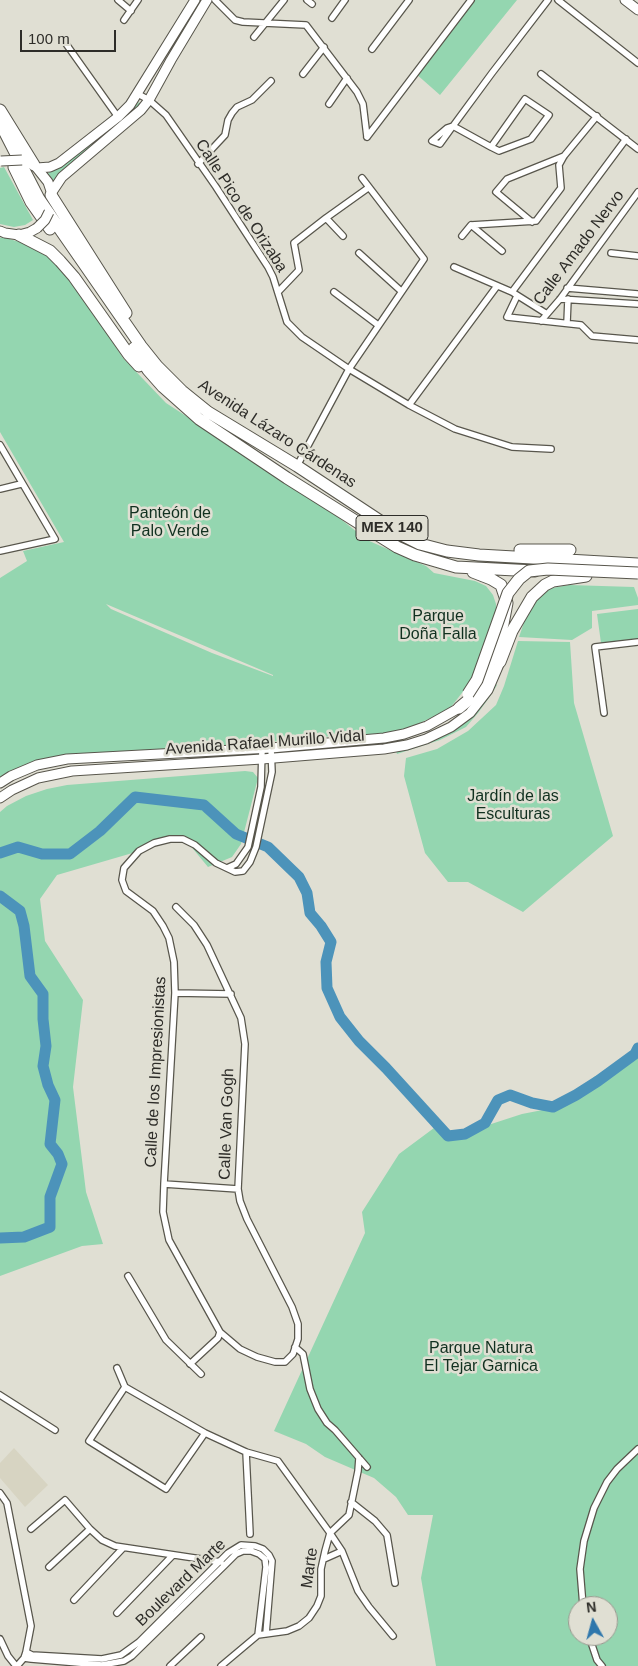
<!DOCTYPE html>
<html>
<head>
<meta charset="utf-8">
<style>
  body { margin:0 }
  #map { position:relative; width:638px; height:1666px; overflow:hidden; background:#e0dfd3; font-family:Arial,sans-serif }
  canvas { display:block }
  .north { position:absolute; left:568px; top:1596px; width:50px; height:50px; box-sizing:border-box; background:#e0dfd3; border:1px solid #99988f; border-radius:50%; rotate:353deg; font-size:14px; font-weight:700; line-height:20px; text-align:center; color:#2e2d29 }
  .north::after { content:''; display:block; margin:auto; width:18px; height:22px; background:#2f77ac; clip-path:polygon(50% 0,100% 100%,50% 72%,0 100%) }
  .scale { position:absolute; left:20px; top:30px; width:96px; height:22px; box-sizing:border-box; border:2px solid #2e2d29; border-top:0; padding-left:6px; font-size:15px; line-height:18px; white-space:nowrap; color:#2e2d29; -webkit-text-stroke:4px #e0dfd3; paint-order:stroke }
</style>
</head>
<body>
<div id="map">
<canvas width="638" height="1666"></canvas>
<div class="north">N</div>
<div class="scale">100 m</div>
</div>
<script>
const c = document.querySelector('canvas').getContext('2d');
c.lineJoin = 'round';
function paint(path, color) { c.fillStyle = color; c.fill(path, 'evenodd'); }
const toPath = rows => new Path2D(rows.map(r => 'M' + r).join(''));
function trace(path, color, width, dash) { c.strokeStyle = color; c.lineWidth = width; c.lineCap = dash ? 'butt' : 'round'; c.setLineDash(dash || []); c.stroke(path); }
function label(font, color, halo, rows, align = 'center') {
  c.font = font + ' Arial,sans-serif'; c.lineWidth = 5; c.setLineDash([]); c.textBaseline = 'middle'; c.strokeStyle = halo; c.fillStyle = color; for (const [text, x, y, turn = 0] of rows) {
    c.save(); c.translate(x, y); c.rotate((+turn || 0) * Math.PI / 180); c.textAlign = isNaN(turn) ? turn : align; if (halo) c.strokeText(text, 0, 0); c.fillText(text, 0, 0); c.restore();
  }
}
paint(toPath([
  [14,1448,48,1485,25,1507,0,1478,0,1463]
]), '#d7d4c2');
paint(toPath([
  [475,0,517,0,440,95,415,73],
  [139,102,142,107,61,174,53,182,48,173,61,166,126,115],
  [4,167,33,220,25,225,14,227,0,224,0,168],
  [3,237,26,244,50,256,71,278,123,358,166,403,323,505,367,540,426,566,434,573,475,581,486,586,493,595,496,604,496,614,472,680,451,707,439,714,403,731,364,736,355,734,52,762,0,782,0,578,27,561,23,551,64,542,0,432,0,238],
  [106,604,273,675,273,676,212,653,111,609],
  [569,585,634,587,638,598,638,605,592,611,592,628,572,640,519,637,529,608,541,590],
  [638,609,638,639,601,643,597,614],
  [518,641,570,642,574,703,613,836,523,912,468,882,448,882,425,853,404,776,406,758,437,749,468,731,496,705,504,686],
  [495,683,497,685,491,695,478,713,466,727,440,740,397,754,396,751,439,737],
  [245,771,253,772,258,778,241,844,232,857,208,867,184,838,57,875,40,899,45,941,83,1000,73,1087,86,1192,103,1244,82,1246,0,1276,0,812,7,806,26,796,47,789,67,785],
  [638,1049,638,1666,436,1666,421,1578,433,1515,408,1515,396,1497,374,1478,325,1457,306,1444,274,1431,365,1233,362,1212,399,1154,434,1128,468,1136,482,1127,522,1114,558,1107,579,1094,594,1077,633,1057],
  [578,1606,608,1606,608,1636,578,1636]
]), '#94d6b0');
trace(toPath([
  [0,853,18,847,42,854,70,854,100,831,135,797,204,805,236,834,268,847,299,877,307,893,310,913,321,926,331,942,326,962,327,988,340,1017,359,1041,386,1068,448,1136,465,1134,485,1123,498,1100,510,1095,532,1103,553,1107,576,1095,598,1081,635,1054,638,1048],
  [0,896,20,911,24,926,30,976,43,994,43,1019,46,1046,43,1066,48,1085,55,1100,50,1144,58,1154,62,1164,50,1197,50,1227,24,1237,0,1238]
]), '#4c93ba', 11);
const street = toPath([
  [118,0,131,11],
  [215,0,235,20,243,22,306,25,357,92,363,104,367,137],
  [307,0,312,4],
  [558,0,638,63],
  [332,18,345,0],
  [124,20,138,0],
  [254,37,284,0],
  [64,41,118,117],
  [372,49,409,0],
  [303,74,324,47],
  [541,74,638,149],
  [138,94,149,100,166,115,216,187,268,267,273,277,287,322,302,337,349,369,409,405,455,429,512,447,551,449],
  [329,104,347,78],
  [367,137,471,0],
  [491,147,525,99,549,115,531,139,499,151,491,147,453,126,447,128,432,141,440,144,453,126,492,73,548,0],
  [198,164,225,135,228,120,232,113,237,107,252,100,271,81],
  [326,218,343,236],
  [532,222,496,192,507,179,564,156],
  [471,225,502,251],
  [462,236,471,225,536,221,561,188,559,165,564,156,597,116],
  [359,253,401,291],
  [611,253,638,256],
  [454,267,512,292,547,314],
  [567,288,638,294],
  [278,292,299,270,294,243,326,218,368,188],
  [334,292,378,325],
  [512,292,626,139],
  [517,296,507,317,581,325,592,336,638,340],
  [560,299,638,304],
  [541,321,560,299,638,192],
  [567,323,568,299],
  [409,405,497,286],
  [0,445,55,539,0,551],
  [297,466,349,369,424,259,362,178],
  [0,489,21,484],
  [604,713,595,647,638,642],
  [227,868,236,864,248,847,261,787,262,749],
  [176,907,194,925,207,945,241,1018,245,1044,238,1189,240,1201,247,1219,292,1307,298,1324,298,1339,293,1354,285,1362,275,1362,257,1357,240,1349,220,1332,169,1240,163,1212,164,1184,175,993,174,962,169,938,163,926,153,911,126,891,122,880,124,868,139,851,154,843,170,839,183,839,195,845,216,863,235,872,243,871,250,862,256,847,272,772,271,748],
  [175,993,231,994],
  [164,1184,238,1189],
  [128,1276,166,1340,201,1374],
  [295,1347,303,1354,310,1389,318,1409,327,1423,335,1430,367,1467],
  [190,1364,218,1338,220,1332],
  [117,1368,125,1387],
  [125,1387,205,1433,246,1452,278,1461,330,1533,342,1551,358,1591,369,1607,393,1636],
  [125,1387,89,1441,166,1489,205,1433],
  [0,1395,55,1430],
  [246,1452,250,1534],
  [0,1493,7,1503,31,1626,26,1652,24,1658,17,1666],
  [351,1502,375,1521,387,1535,395,1583],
  [31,1529,65,1500,90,1529,102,1540,115,1546,221,1562],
  [324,1559,342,1551],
  [49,1567,90,1529],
  [74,1600,123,1548],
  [583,1606,580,1569,584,1541,594,1508,607,1482,617,1469,638,1449],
  [117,1613,173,1555],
  [589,1636,597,1660,602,1666],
  [0,1639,8,1656,16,1666],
  [26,1652,32,1655,102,1659,121,1655,139,1642,228,1553,241,1545,255,1546,263,1549,269,1555,272,1561,266,1634],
  [24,1658,31,1659,102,1665,124,1661,132,1656,225,1565,236,1554,243,1551,251,1551,259,1554,265,1559,266,1567,258,1635],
  [170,1666,201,1637],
  [221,1666,258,1635,287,1631,299,1626,309,1618,317,1606,321,1596,321,1569,325,1551,330,1533,349,1515,358,1471,359,1458]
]);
const secondary = toPath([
  [625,0,638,10],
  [36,167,48,182,52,194],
  [37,168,50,167,59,163,118,117,130,105,195,0],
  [52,192,62,177,141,110,149,100,171,60,207,0],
  [0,231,5,233,19,235,30,232,37,228],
  [0,783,11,776,37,765,67,759,271,748,384,738,404,734,427,726,459,708],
  [0,798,12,790,38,778,72,771,262,759,384,749,407,745,426,739,451,727,470,713,488,690,500,662]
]);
const highway = toPath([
  [0,110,34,165],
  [0,123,39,199,141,346,157,366,182,391,208,412,297,466,400,534,420,544,447,551,479,555,638,564],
  [14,167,31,202,50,229],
  [51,195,126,313],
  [19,235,50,251,60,261,74,277,129,355,139,366],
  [134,348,148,370,163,387,199,419,287,478,397,547,415,555,456,567,535,571],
  [520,550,570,550],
  [500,662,512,631,532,597,545,585,553,581,586,576],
  [459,708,471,698,480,686,485,676,503,624,507,603,501,585,491,579,473,572]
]);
trace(street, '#58564c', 8);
trace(secondary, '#58564c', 11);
trace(highway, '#58564c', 13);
trace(street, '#fff', 5.5);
trace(secondary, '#fff', 9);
trace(highway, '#fff', 11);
const secondaryBridge = toPath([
  [1,161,22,160],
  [37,228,45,220,49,212]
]);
const highwayBridge = toPath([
  [468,694,477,680,508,593,519,579,529,571,548,569,638,573]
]);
trace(secondaryBridge, '#58564c', 11, []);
trace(highwayBridge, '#58564c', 13, []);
trace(secondaryBridge, '#fff', 9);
trace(highwayBridge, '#fff', 11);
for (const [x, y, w] of [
  [392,528,72]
]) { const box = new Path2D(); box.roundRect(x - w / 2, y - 12.5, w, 25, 4); c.fillStyle = '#e0dfd3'; c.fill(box); trace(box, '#2e2d29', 1); }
label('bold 15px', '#2e2d29', null, [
  ["MEX 140",392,528]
]);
label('16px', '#2e2d29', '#e0dfd3', [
  ["Calle Pico de Orizaba",241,206,57],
  ["Calle Amado Nervo",579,248,-53],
  ["Avenida Lázaro Cárdenas",277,434,33],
  ["Avenida Rafael Murillo Vidal",265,743,-4],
  ["Calle de los Impresionistas",156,1072,-87],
  ["Calle Van Gogh",227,1124,-88],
  ["Marte",310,1568,-82],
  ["Boulevard Marte",181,1583,-44]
]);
label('16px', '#113120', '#e0dfd3', [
  ["Panteón de",170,514],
  ["Palo Verde",170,532],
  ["Parque",438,617],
  ["Doña Falla",438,635],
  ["Jardín de las",513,797],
  ["Esculturas",513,815],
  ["Parque Natura",481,1349],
  ["El Tejar Garnica",481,1367]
]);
</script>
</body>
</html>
